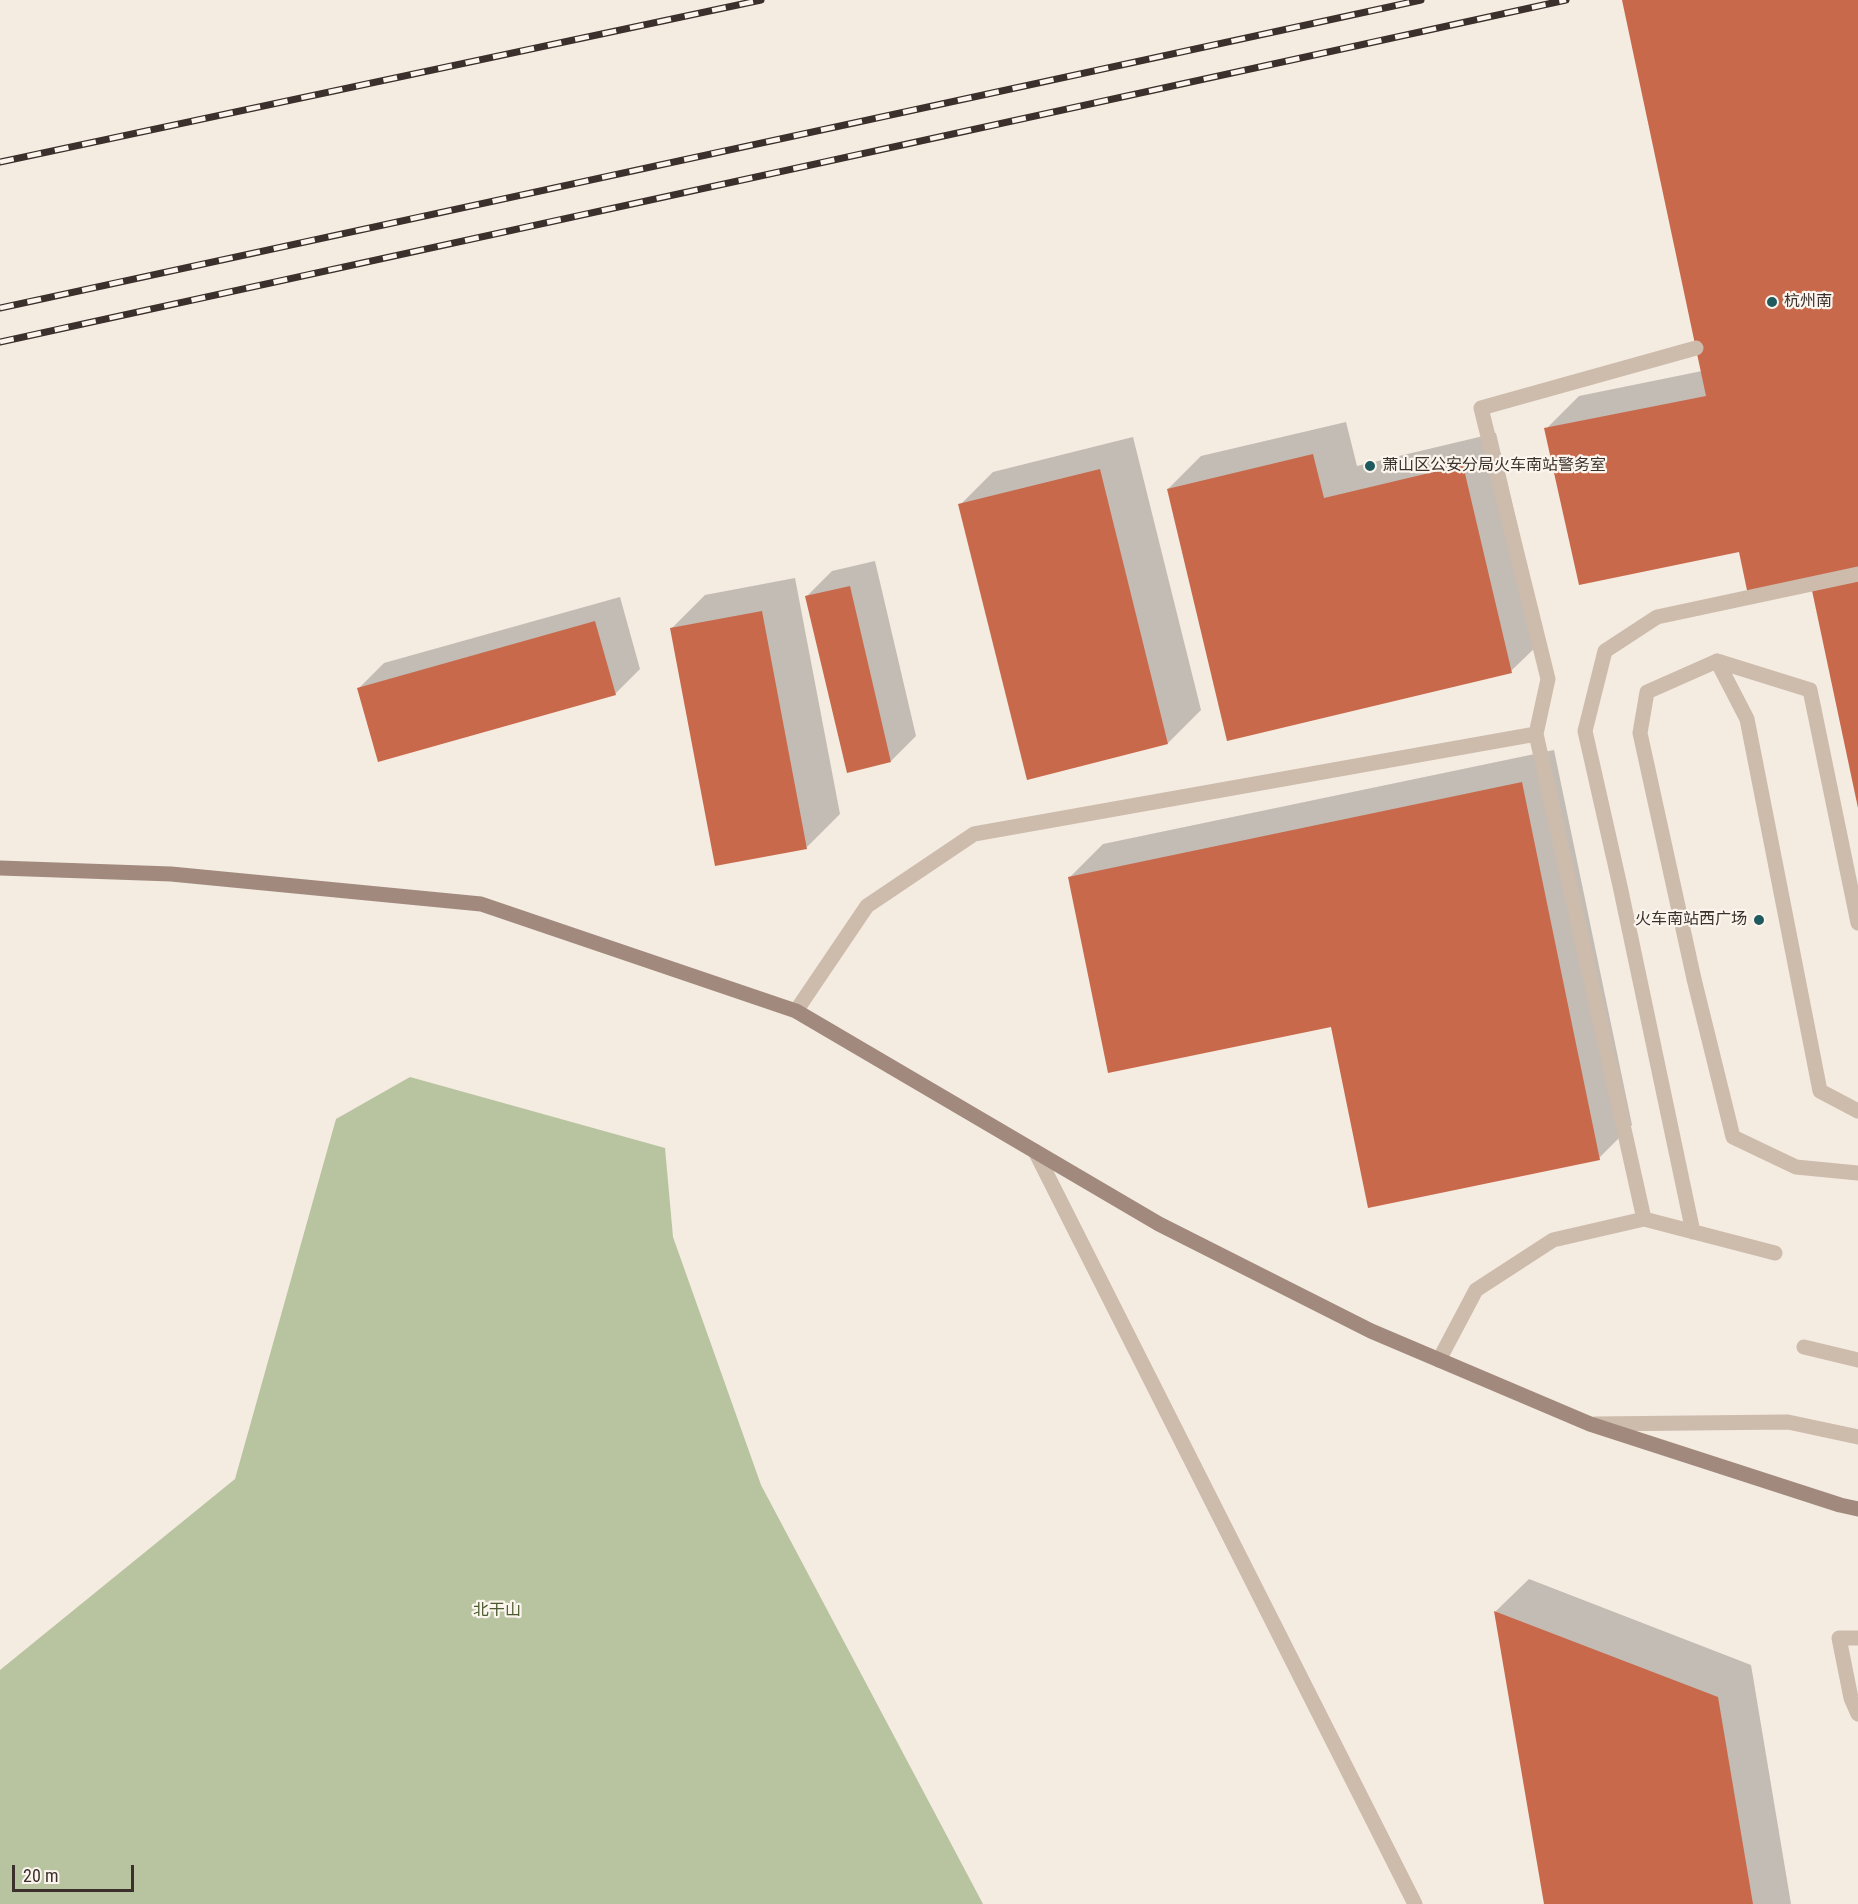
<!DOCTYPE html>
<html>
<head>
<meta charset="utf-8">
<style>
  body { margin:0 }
  #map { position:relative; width:1858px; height:1904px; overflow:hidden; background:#f4ebe1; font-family:"Roboto Condensed",sans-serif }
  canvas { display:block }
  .scale { position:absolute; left:12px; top:1865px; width:122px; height:27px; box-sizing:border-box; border:3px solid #3b302b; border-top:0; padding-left:8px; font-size:18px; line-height:21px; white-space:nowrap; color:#3b302b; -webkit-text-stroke:4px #fbf5ee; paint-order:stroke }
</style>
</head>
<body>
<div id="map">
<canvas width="1858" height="1904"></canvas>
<div class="scale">20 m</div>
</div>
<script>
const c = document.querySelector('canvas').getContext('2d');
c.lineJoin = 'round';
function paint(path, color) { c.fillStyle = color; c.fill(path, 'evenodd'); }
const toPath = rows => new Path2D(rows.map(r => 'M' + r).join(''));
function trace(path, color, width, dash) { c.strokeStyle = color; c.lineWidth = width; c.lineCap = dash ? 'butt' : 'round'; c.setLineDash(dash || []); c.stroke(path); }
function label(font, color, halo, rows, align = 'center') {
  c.font = font + ' "Roboto Condensed","Noto Sans SC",sans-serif'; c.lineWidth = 4.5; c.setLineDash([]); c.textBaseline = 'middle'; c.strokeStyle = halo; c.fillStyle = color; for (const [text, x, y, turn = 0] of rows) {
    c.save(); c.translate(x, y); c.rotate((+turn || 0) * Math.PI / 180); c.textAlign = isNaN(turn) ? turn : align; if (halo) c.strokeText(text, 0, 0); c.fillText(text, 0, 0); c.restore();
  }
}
paint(toPath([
  [410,1077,665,1148,673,1237,761,1485,983,1904,0,1904,0,1670,235,1479,336,1119]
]), '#b8c4a0');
paint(toPath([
  [1624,0,1858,0,1858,805,1812,580,1740,550,1546,429,1579,396,1702,371],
  [1346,422,1357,466,1496,433,1544,639,1511,671,1168,489,1201,456],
  [1133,437,1201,710,1168,743,960,505,993,472],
  [875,561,916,736,891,761,807,596,832,571],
  [795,578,840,814,807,847,672,628,705,595],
  [620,597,640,669,615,694,359,688,384,663],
  [1554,750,1632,1125,1599,1158,1070,877,1103,844],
  [1529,1579,1751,1665,1791,1904,1546,1904,1496,1611]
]), '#0003');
paint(toPath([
  [1622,0,1858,0,1858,808,1810,581,1748,595,1739,552,1579,585,1544,428,1706,396],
  [1313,454,1324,498,1463,465,1512,673,1227,741,1167,489],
  [1100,469,1168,744,1027,780,958,504],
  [850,586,891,762,847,773,805,596],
  [762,611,807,849,715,866,670,628],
  [595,621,616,695,378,762,357,688],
  [1522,782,1600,1160,1368,1208,1331,1027,1108,1073,1068,877],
  [1494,1611,1718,1697,1753,1904,1544,1904]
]), '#c8694b');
trace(toPath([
  [1717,661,1747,719,1820,1091,1858,1111],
  [1536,734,1548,679,1481,408,1696,348],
  [1858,923,1810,690,1717,661,1647,692,1640,733,1694,979,1733,1137,1796,1167,1858,1173],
  [796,1011,867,906,974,834,1536,734,1644,1219],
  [1693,1232,1620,886,1585,731,1605,651,1657,617,1858,574],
  [1804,1347,1858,1360],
  [1439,1360,1476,1290,1553,1240,1644,1219,1775,1253],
  [1595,1424,1788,1422,1858,1437],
  [1858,1638,1839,1638,1851,1698,1858,1714]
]), '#cdbbac', 15);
trace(toPath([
  [1035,1151,1415,1904]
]), '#cdbbac', 15);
trace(toPath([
  [0,868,171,874,481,904,796,1011,1159,1224,1371,1331,1590,1424,1840,1505,1858,1509]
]), '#a18a7d', 15);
const rail = toPath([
  [0,162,761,0],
  [0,308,1421,0],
  [0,342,1566,0]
]);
trace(rail, '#3b302b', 7);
trace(rail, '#fbf5ee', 4.5, [14]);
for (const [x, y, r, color] of [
  [1772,302,6,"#1f5a5e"],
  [1370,466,6,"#1f5a5e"],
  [1759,920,6,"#1f5a5e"]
]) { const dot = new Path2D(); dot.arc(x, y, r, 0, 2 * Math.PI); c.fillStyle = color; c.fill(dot); trace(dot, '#fbf5ee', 2); }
label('16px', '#3b302b', '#fbf5ee', [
  ["杭州南",1784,302],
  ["萧山区公安分局火车南站警务室",1382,466],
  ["火车南站西广场",1747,920,"right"]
], 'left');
label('16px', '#4a5a2e', '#fbf5ee', [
  ["北干山",497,1611]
]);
</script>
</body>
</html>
